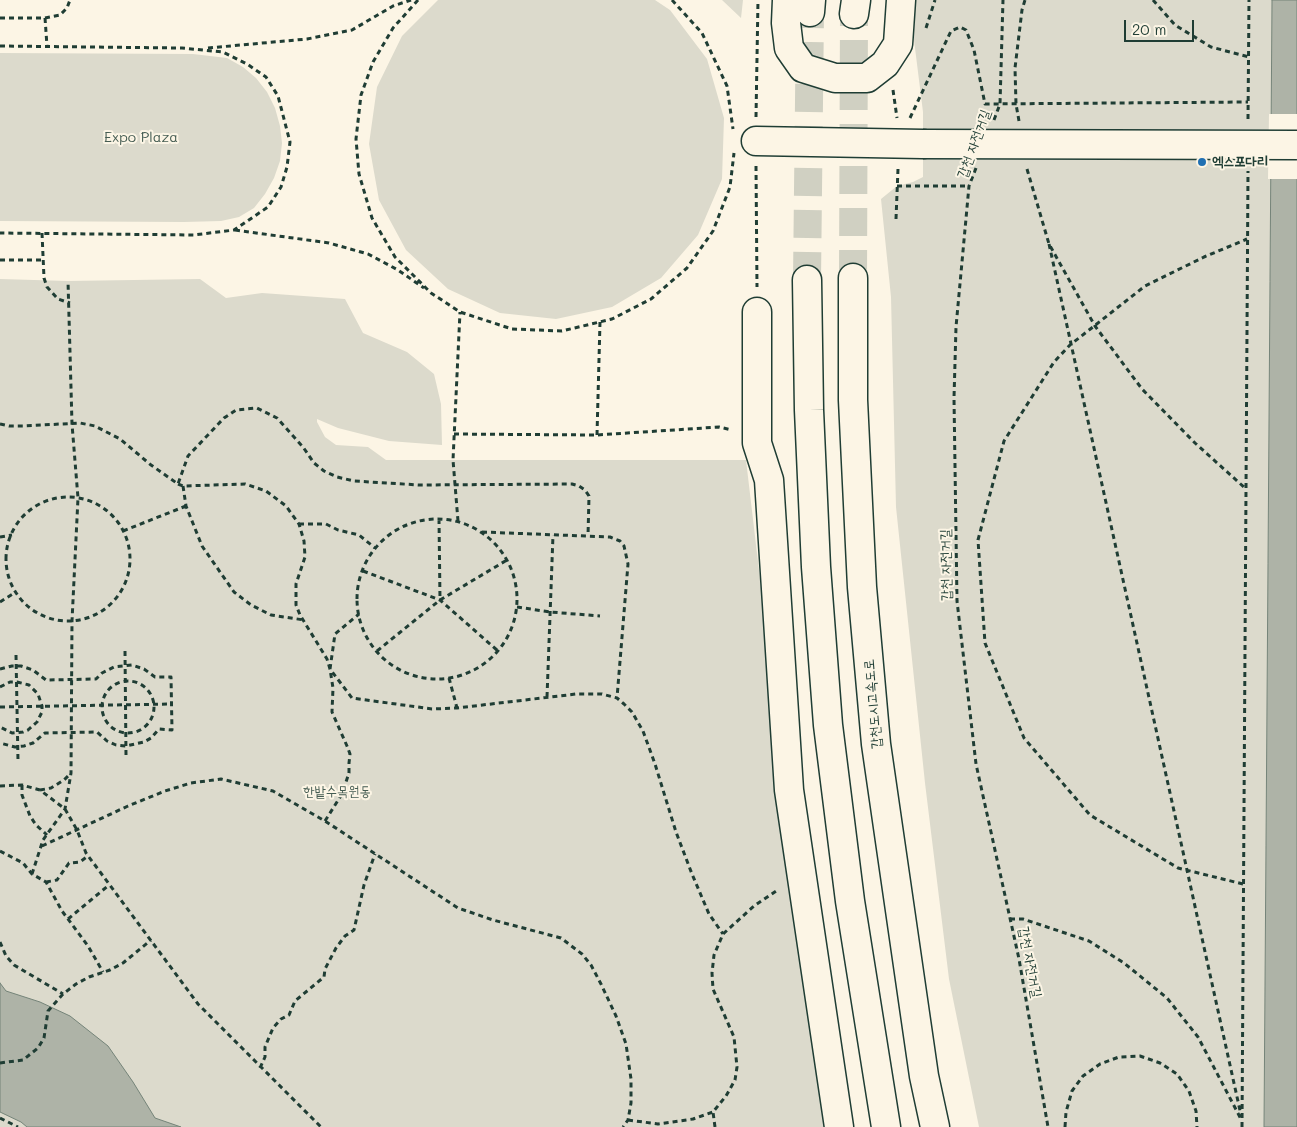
<!DOCTYPE html>
<html>
<head>
<meta charset="utf-8">
<style>
  body { margin:0 }
  #map { position:relative; width:1297px; height:1127px; overflow:hidden; background:#fcf5e5; font-family:Mali,sans-serif }
  canvas { display:block }
  .scale { position:absolute; left:1124px; top:20px; width:70px; height:22px; box-sizing:border-box; border:2px solid #1f3d34; border-top:0; padding-left:6px; font-size:15px; line-height:18px; white-space:nowrap; color:#1f3d34; -webkit-text-stroke:4px #fcf5e5; paint-order:stroke }
</style>
</head>
<body>
<div id="map">
<canvas width="1297" height="1127"></canvas>
<div class="scale">20 m</div>
</div>
<script>
const c = document.querySelector('canvas').getContext('2d');
c.lineJoin = 'round';
function paint(path, color) { c.fillStyle = color; c.fill(path, 'evenodd'); }
const toPath = rows => new Path2D(rows.map(r => 'M' + r).join(''));
function trace(path, color, width, dash) { c.strokeStyle = color; c.lineWidth = width; c.lineCap = dash ? 'butt' : 'round'; c.setLineDash(dash || []); c.stroke(path); }
function label(font, color, halo, rows, align = 'center') {
  c.font = font + ' Mali,"Poor Story",sans-serif'; c.lineWidth = 4; c.setLineDash([]); c.textBaseline = 'middle'; c.strokeStyle = halo; c.fillStyle = color; for (const [text, x, y, turn = 0] of rows) {
    c.save(); c.translate(x, y); c.rotate((+turn || 0) * Math.PI / 180); c.textAlign = isNaN(turn) ? turn : align; if (halo) c.strokeText(text, 0, 0); c.fillText(text, 0, 0); c.restore();
  }
}
paint(toPath([
  [438,0,655,0,670,10,707,59,724,118,722,179,698,235,661,278,612,307,556,319,500,313,448,289,406,250,379,200,369,144,377,87,402,36],
  [722,0,743,0,741,18],
  [909,0,1272,0,1264,1127,979,1127,949,979,925,783,896,507,891,297,881,199,897,186,913,182,923,177,923,112],
  [0,53,193,54,227,58,243,67,256,78,267,92,275,108,280,126,282,143,280,161,274,178,265,194,254,208,239,217,221,221,184,222,0,221],
  [0,279,68,281,200,279,226,298,262,293,345,299,363,333,407,352,434,374,441,404,442,445,389,441,338,428,317,419,317,422,325,437,336,445,368,447,386,460,746,460,796,884,831,1127,0,1127]
]), '#dcdacc');
const water = toPath([
  [1272,0,1297,0,1297,1127,1264,1127,1272,0],
  [0,983,6,991,40,1002,70,1016,108,1046,133,1082,155,1118,181,1127,27,1127,21,1122,0,1112,0,983]
]);
paint(water, '#aeb3a7');
trace(water, '#758479', 1);
paint(toPath([
  [1269,114,1297,114,1297,179,1268,179]
]), '#fcf5e5');
trace(toPath([
  [853,278,854,14],
  [807,280,810,12]
]), '#d0d0c2', 28, [28, 14]);
const minor = toPath([
  [787,0,786,23,789,48,803,68,835,78,867,78,885,64,898,44,901,0],
  [756,141,923,144],
  [757,312,757,443,769,480,789,790,839,1127]
]);
const highway = toPath([
  [810,12,811,0],
  [854,14,856,0],
  [853,278,853,400,862,587,876,744,924,1076,935,1127],
  [807,280,809,410,816,567,828,725,850,901,886,1127]
]);
trace(minor, '#1f3d34', 31);
trace(highway, '#1f3d34', 31);
trace(toPath([
  [418,0,393,28,373,62,361,95,356,139,359,174,372,218,395,257,431,293,460,312,512,329,562,331,612,319,651,299,687,268,713,231,730,187,734,153],
  [672,0,702,33,727,86,733,129],
  [1153,0,1175,25,1211,47,1249,57],
  [0,18,45,18,60,15,67,8,70,0],
  [45,18,47,46],
  [926,28,935,0],
  [0,46,182,48,223,52,247,64,266,77,278,96,290,142,287,167,281,187,268,207,234,230,194,235,0,233],
  [208,48,307,39,352,30,393,6,411,0],
  [893,90,897,118],
  [756,117,758,0],
  [910,118,951,31,960,27,966,30,974,50,985,104,1248,102],
  [1248,119,1249,0],
  [994,120,1000,104,1003,0],
  [1019,121,1016,104,1015,68,1022,10,1025,0],
  [756,166,757,287],
  [976,168,969,186,956,327,954,398,957,601,976,764,1019,959,1048,1127],
  [1027,169,1049,244,1095,326,1142,389,1195,443,1245,488],
  [897,186,969,186],
  [896,219,898,169],
  [235,230,329,243,368,254,398,270,424,288],
  [42,233,44,278,47,287,58,299,70,303],
  [1049,244,1241,1115],
  [0,260,42,260],
  [0,424,9,426,23,426,80,423,95,426,120,439,151,465,178,484,188,456,224,418,236,410,257,408,277,418,303,447,314,463,324,471,337,477,354,481,419,485,572,484,579,486,585,490,589,496,588,536],
  [454,434,597,435,719,427,732,430],
  [597,435,600,322],
  [178,484,183,486,245,484,266,491,286,506,299,524,304,541,305,557,296,584,296,605,300,615,327,659,330,669,352,698,432,709,457,708,576,694,602,694,617,698,624,704,632,712,643,731,655,764,676,832,692,874,709,914,723,934],
  [183,486,186,506,202,546,234,592,251,605,271,615,304,620],
  '6 559a62 62 0 1 1 124 0a62 62 0 1 1-124 0Z',
  [439,519,440,600],
  '357 599a80 80 0 1 1 160 0a80 80 0 1 1-160 0Z',
  [458,521,453,460,460,312],
  [299,524,326,524,338,530,359,535,375,548],
  [123,531,186,506],
  [482,532,610,537,620,541,624,546,628,564,617,698],
  [0,537,12,535],
  [363,571,440,600,498,651],
  [0,602,16,592],
  [517,607,550,612,600,616],
  [125,651,126,756],
  [377,651,440,600,507,560],
  [16,655,18,761],
  [0,669,12,666,21,666,33,670,46,680,96,679,102,673,114,667,132,665,144,669,155,677,171,677,172,730,159,729,151,738,144,742,126,746,116,745,107,741,97,732,45,733,33,743,24,746,15,747,0,743],
  [449,678,457,708],
  '102 707a26 26 0 1 1 52 0a26 26 0 1 1-52 0Z',
  [0,687,10,682,17,682,29,685,38,694,42,706,42,712,37,722,28,730,23,732,12,733,0,727],
  [547,697,553,535],
  [0,707,172,704],
  [22,785,22,795,30,816,36,825,47,835],
  [0,786,22,785,40,790,65,809,77,830,86,853,198,1004,321,1127],
  [40,790,51,788,64,780,71,773],
  [325,821,342,794,349,773,349,763,350,754,347,746,332,712,333,688,330,669,335,634,359,614],
  [42,846,128,806,165,791,191,783,221,779,273,791,325,821,458,908,493,920,561,938,582,954,591,965,601,984,616,1016,626,1044,631,1079,631,1103,628,1120,623,1127],
  [0,851,23,863,32,874,46,882,62,911,88,946,103,972],
  [32,874,43,840,65,809,71,773,72,621,78,498,72,424,68,281],
  [46,882,57,880,69,863,80,862,88,856],
  [1243,884,1178,868,1090,815,1024,738,985,643,978,540,1004,441,1054,362,1070,345,1145,286,1204,257,1247,239],
  [68,919,109,885],
  [1010,919,1023,919,1089,941,1124,963,1167,998,1198,1037,1242,1121],
  [0,942,6,956,14,965,63,994],
  [0,1063,23,1060,38,1048,44,1038,48,1011,63,994,76,984,89,977,110,970,123,963,151,940],
  [260,1068,265,1057,265,1047,273,1028,281,1019,289,1015,295,1001,324,977,325,969,336,948,345,936,354,930,364,885,375,854],
  [0,1118,18,1127],
  [628,1120,658,1124,693,1119,713,1112],
  [715,1127,713,1112,726,1096,735,1080,737,1067,734,1037,713,989,712,973,714,955,723,934,754,906,779,889],
  [1065,1127,1066,1112,1072,1091,1083,1076,1100,1064,1119,1057,1140,1056,1160,1063,1177,1074,1189,1091,1196,1111,1197,1127],
  [1242,1127,1248,171]
]), '#1f3d34', 3, [5, 4]);
trace(minor, '#fcf5e5', 28);
trace(highway, '#fcf5e5', 28);
const minorBridge = toPath([
  [923,144,1297,145]
]);
trace(minorBridge, '#1f3d34', 31, []);
trace(minorBridge, '#fcf5e5', 28);
for (const [x, y, r, color] of [
  [1202,162,5,"#1f6fb2"]
]) { const dot = new Path2D(); dot.arc(x, y, r, 0, 2 * Math.PI); c.fillStyle = color; c.fill(dot); trace(dot, '#fcf5e5', 2); }
label('14px', '#455c52', '#fcf5e5', [
  ["Expo Plaza",141,138],
  ["한밭수목원동",337,792]
]);
label('14px', '#1f3d34', '#fcf5e5', [
  ["갑천 자전거길",974,144,-70],
  ["갑천 자전거길",946,565,-91],
  ["갑천도시고속도로",873,704,-95],
  ["갑천 자전거길",1030,962,79]
]);
label('bold 14px', '#1f3d34', '#fcf5e5', [
  ["엑스포다리",1212,162]
], 'left');
</script>
</body>
</html>
